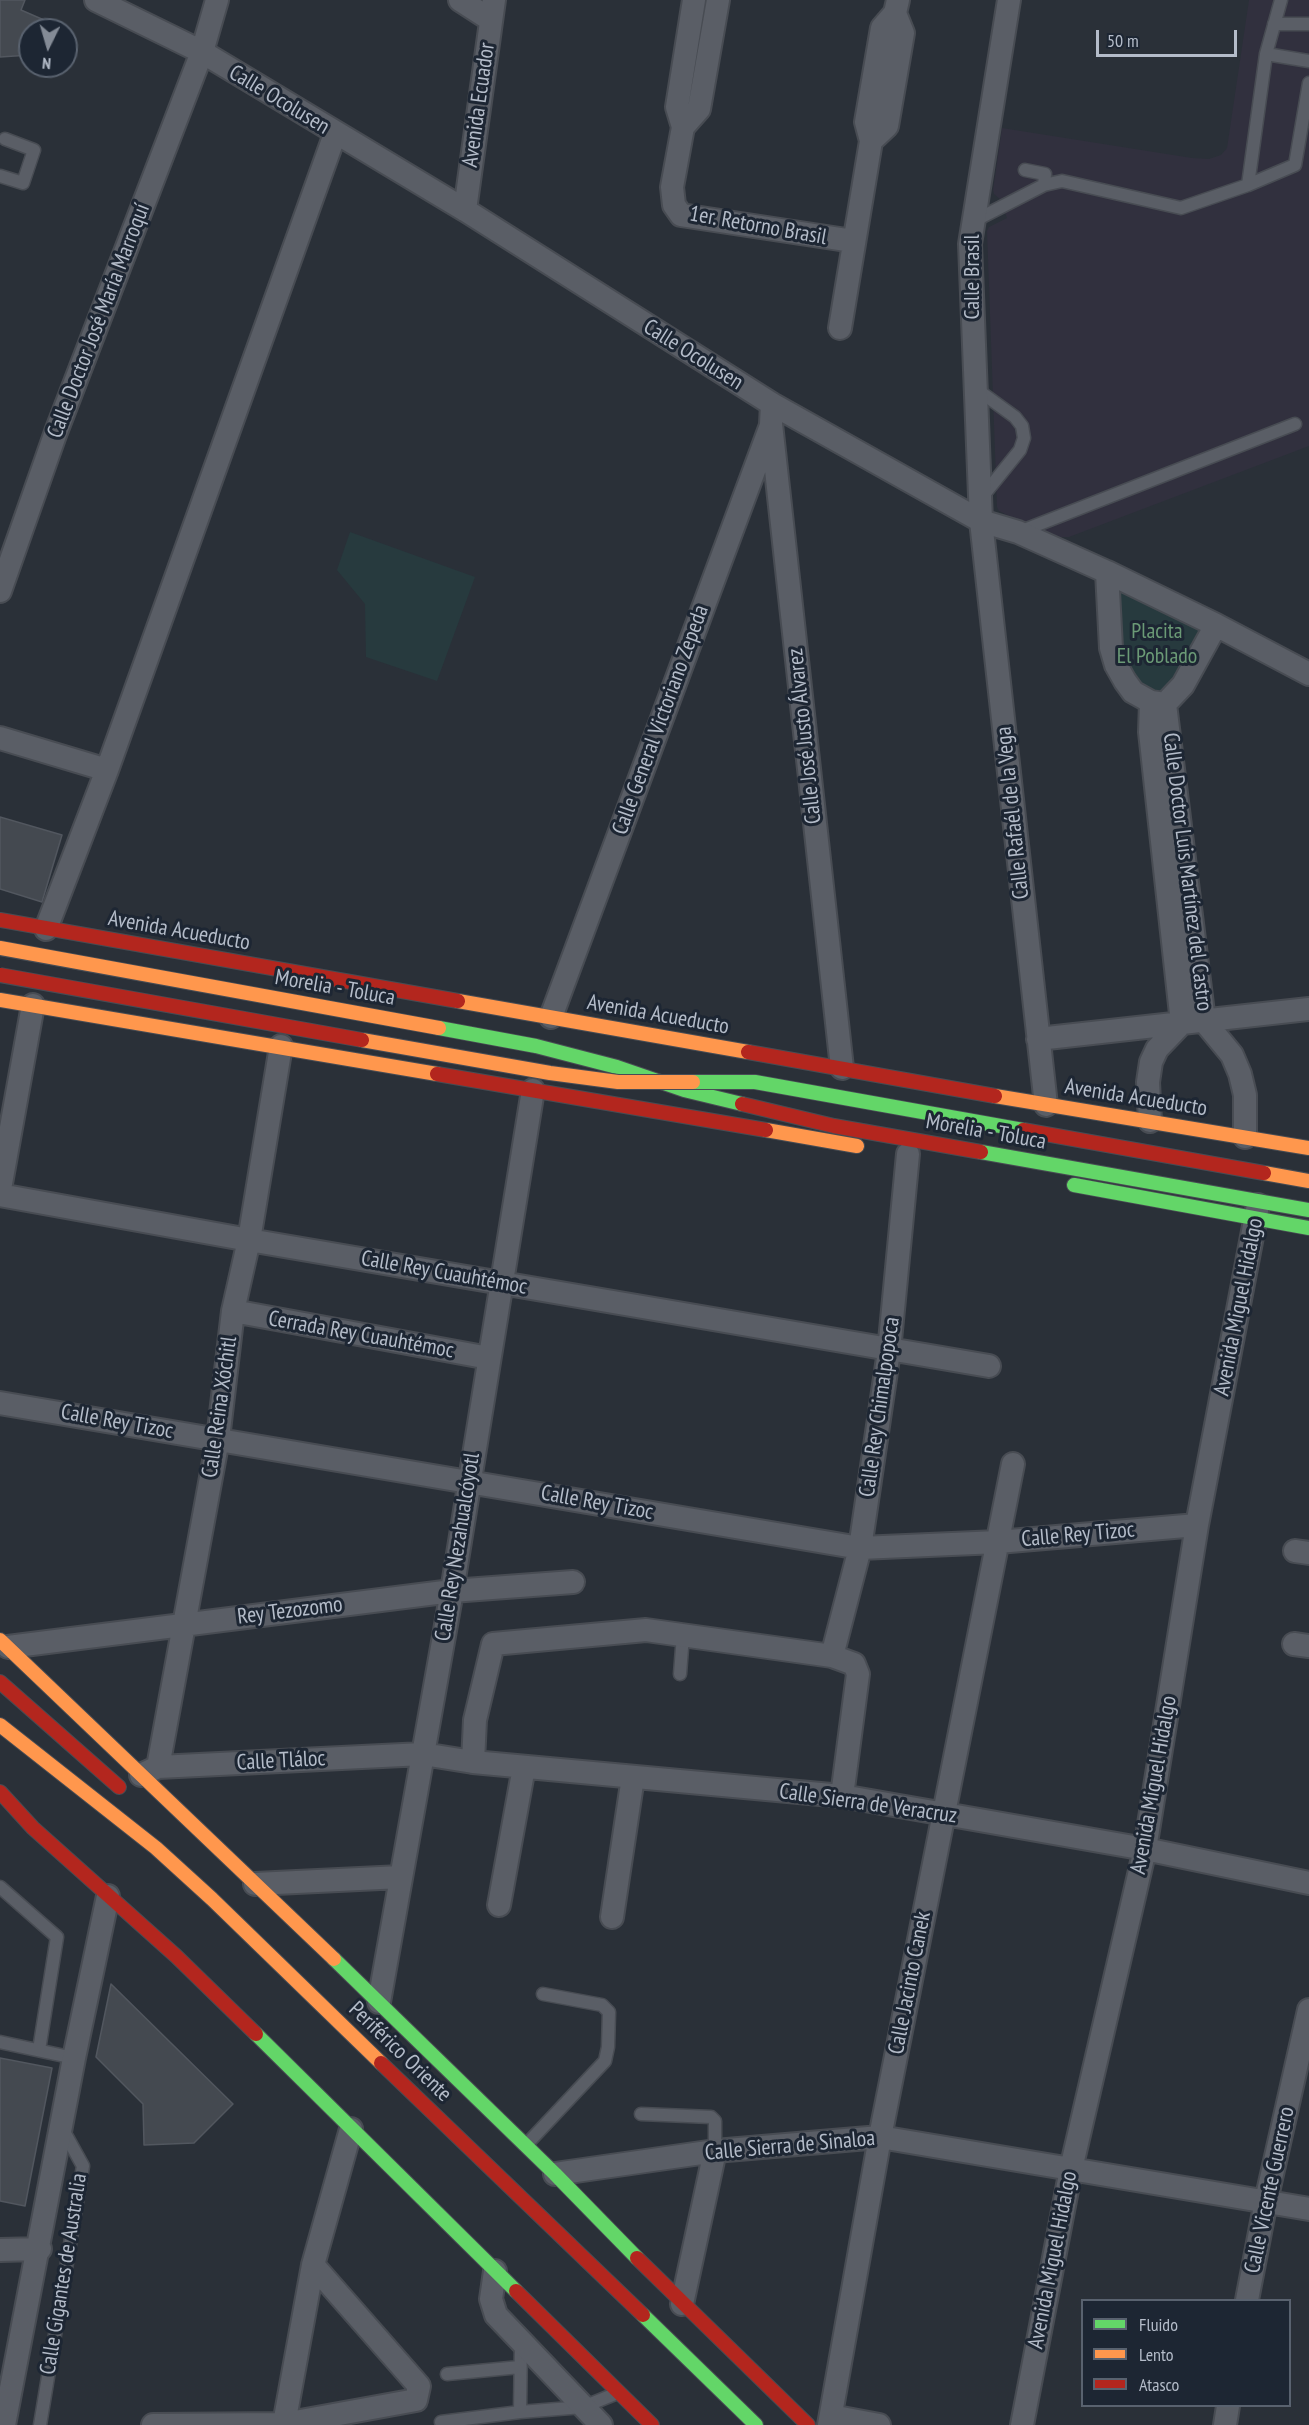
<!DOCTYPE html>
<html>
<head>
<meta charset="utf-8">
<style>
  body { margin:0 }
  #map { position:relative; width:1309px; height:2425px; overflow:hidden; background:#2a3038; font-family:"PT Sans Narrow",sans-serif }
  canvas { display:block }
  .legend { position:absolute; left:1081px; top:2299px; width:210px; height:108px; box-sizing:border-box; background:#1d2633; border:2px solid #59626f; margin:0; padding:8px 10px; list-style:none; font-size:18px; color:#b4bcc9 }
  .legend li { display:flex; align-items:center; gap:12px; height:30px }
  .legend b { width:30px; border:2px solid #59626f }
  .north { position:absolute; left:18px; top:18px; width:60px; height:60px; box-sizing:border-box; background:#1d2633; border:2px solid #59626f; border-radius:50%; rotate:185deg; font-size:16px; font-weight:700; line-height:24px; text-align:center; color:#b4bcc9 }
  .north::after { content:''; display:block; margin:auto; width:21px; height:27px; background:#848b96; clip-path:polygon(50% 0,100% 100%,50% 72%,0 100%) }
  .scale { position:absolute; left:1096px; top:30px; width:141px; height:27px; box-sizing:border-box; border:3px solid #b4bcc9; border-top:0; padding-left:8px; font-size:18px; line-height:21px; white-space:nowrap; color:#b4bcc9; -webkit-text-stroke:4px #1d2633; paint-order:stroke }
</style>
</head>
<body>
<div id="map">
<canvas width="1309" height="2425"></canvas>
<ul class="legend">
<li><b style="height:8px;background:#63d668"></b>Fluido</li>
<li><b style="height:8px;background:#ff974d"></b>Lento</li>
<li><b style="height:8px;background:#b3261e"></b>Atasco</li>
</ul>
<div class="north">N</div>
<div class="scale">50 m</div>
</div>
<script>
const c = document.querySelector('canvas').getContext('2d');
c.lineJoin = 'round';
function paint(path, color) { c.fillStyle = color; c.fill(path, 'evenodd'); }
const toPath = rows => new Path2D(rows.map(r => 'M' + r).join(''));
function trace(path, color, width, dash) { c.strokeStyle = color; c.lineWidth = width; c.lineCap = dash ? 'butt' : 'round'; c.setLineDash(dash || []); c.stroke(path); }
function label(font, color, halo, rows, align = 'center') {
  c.font = font + ' "PT Sans Narrow",sans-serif'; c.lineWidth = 6; c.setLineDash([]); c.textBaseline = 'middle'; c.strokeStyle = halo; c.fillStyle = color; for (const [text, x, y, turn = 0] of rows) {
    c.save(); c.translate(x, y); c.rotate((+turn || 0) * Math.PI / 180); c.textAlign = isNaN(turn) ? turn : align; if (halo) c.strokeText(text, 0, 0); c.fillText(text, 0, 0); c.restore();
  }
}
paint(toPath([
  [1249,0,1309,0,1309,446,1069,537,1052,537,999,511,997,507,987,231,989,227,1007,218,1000,199,994,194,993,190,1002,128,1192,158,1209,159,1221,155,1227,148]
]), '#31303e');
paint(toPath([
  [350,532,475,577,437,681,366,657,365,604,337,570],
  [1120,585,1209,628,1168,691,1154,693,1143,689,1125,670,1113,589]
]), '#273a3e');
const building = toPath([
  [0,0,25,0,21,10,67,30,30,30,30,55,0,57,0,0],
  [0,817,62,835,42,902,0,889,0,817],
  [111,1984,233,2104,194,2143,144,2145,143,2104,96,2057,111,1984],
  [0,2058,52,2068,25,2206,0,2201,0,2058]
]);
paint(building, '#444950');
trace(building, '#52575f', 1.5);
const lane = toPath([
  [1281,0,1266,54,1309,61],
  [1274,24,1309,24],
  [1025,170,1045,174,1044,185],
  [0,176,23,183,34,150,5,139],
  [1248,185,1266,54],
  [974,221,1044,185,1062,181,1181,208,1248,185,1295,165,1309,83],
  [975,388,1015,417,1022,426,1024,438,1020,450,982,497],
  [1019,532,1295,424],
  [680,1674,683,1635],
  [0,1887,57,1937,39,2050],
  [0,2042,74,2058],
  [641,2114,711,2117,715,2121,715,2151],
  [526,2145,605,2061,608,2047,609,2012,602,2005,543,1994],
  [521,2342,520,2412,583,2407,615,2394],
  [447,2374,520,2367],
  [441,2422,520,2412],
  [40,2425,83,2166,62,2128]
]);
const street = toPath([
  [96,0,202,52,465,210,772,404,981,521,1018,532,1107,572,1216,625,1309,674],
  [460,0,491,20],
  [694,0,677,107,683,127,672,187,674,205,681,215,853,241],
  [1009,0,970,244,981,521,1046,1105],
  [683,127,699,109,718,0],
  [871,141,887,126,903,33,895,13],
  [465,210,494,0],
  [840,328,871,141,866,122,882,28,895,13,898,0],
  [772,404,771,424,842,1068],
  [1107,572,1111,648,1116,665,1125,681,1133,692,1151,702,1165,704,1183,685,1216,625],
  [0,591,56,432,202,52,217,0],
  [1165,704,1204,1021,1232,1055,1240,1074,1245,1095,1245,1137],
  [0,738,107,770],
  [46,929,107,770,335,134],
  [551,1017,770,428],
  [1038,1039,1309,1009],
  [1150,1121,1148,1082,1151,1062,1157,1049,1182,1023,1150,732,1151,702],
  [0,1189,33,1005],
  [0,1195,249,1240,989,1366],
  [233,1311,489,1358],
  [0,1403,860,1548,998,1542,1197,1525],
  [1295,1551,1309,1553],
  [1294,1644,1309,1646],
  [8,1647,452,1591,573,1582],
  [832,1656,860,1548,889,1351,908,1154],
  [473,1762,475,1720,493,1644,646,1630,832,1656,854,1664,858,1674,842,1796],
  [158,1767,218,1439,233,1311,249,1240,281,1046],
  [141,1775,158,1767,423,1754,473,1762,842,1796,1145,1849,1309,1883],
  [255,1884,401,1877],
  [499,1905,524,1767],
  [612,1917,633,1777],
  [379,2002,452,1591,533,1090],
  [555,2174,715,2151,880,2137,1309,2209],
  [0,2250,40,2249],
  [495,2271,491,2299,496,2315,601,2425],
  [1247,2300,1266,2201,1309,2010],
  [682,2304,715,2151],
  [831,2416,879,2425],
  [284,2424,313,2265,351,2129],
  [4,2425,74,2058,108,1896],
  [153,2425,284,2424,416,2400,419,2386,313,2265],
  [829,2425,880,2137,1013,1464],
  [1022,2425,1071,2169,1145,1849,1197,1525,1258,1205],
  [1225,2425,1228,2406]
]);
const fast = toPath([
  [439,1028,536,1046,617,1067,684,1090,742,1104],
  [981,1152,1309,1210],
  [1074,1185,1309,1228],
  [334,1959,555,2174,637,2258],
  [256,2034,516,2291],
  [643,2315,756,2425]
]);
const slow = toPath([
  [0,948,439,1028],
  [0,1000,437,1074],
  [458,1001,748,1052],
  [995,1096,1309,1148],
  [766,1130,857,1146],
  [1264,1173,1309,1181],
  [0,1640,334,1959],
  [0,1725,156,1848,212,1899,381,2063]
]);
const jam = toPath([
  [0,920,458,1001],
  [748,1052,995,1096],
  [437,1074,766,1130],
  [742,1104,834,1126,981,1152],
  [0,1682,119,1787],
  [0,1792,33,1828,176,1956,256,2034],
  [381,2063,643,2315],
  [637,2258,808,2425],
  [516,2291,652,2425]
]);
trace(lane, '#484c53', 15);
trace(street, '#484c53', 26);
trace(fast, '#484c53', 16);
trace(slow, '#484c53', 16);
trace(jam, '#484c53', 16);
trace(lane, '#5a5e66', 12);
trace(street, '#5a5e66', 22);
trace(fast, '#63d668', 14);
trace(slow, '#ff974d', 14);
trace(jam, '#b3261e', 14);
const fastBridge = toPath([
  [693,1082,755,1082,1023,1130]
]);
const slowBridge = toPath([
  [362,1040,550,1073,618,1082,693,1082]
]);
const jamBridge = toPath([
  [0,975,362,1040],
  [1023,1130,1264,1173]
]);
trace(fastBridge, '#484c55', 16, []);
trace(slowBridge, '#484c55', 16, []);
trace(jamBridge, '#484c55', 16, []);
trace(fastBridge, '#63d668', 14);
trace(slowBridge, '#ff974d', 14);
trace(jamBridge, '#b3261e', 14);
label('22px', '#b4bcc9', '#1d2633', [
  ["Calle Ocolusen",279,100,31],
  ["Avenida Ecuador",479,105,-82],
  ["1er. Retorno Brasil",758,226,10],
  ["Calle Brasil",973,277,-90],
  ["Calle Doctor José María Marroquí",99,321,-69],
  ["Calle Ocolusen",693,355,32],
  ["Calle General Victoriano Zepeda",661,720,-70],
  ["Calle José Justo Álvarez",805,736,-96],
  ["Calle Rafaél de la Vega",1013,813,-96],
  ["Calle Doctor Luis Martínez del Castro",1187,872,83],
  ["Avenida Acueducto",179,931,10],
  ["Morelia - Toluca",335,988,10],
  ["Avenida Acueducto",658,1015,10],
  ["Avenida Acueducto",1136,1098,9],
  ["Morelia - Toluca",986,1132,10],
  ["Calle Rey Cuauhtémoc",444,1273,10],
  ["Avenida Miguel Hidalgo",1239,1307,-79],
  ["Cerrada Rey Cuauhtémoc",361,1335,10],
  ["Calle Reina Xóchitl",220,1407,-82],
  ["Calle Rey Chimalpopoca",880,1407,-82],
  ["Calle Rey Tizoc",117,1422,10],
  ["Calle Rey Tizoc",597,1503,10],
  ["Calle Rey Tizoc",1078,1535,-5],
  ["Calle Rey Nezahualcóyotl",458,1547,-81],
  ["Rey Tezozomo",290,1611,-7],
  ["Calle Tláloc",281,1761,-3],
  ["Avenida Miguel Hidalgo",1154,1785,-80],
  ["Calle Sierra de Veracruz",868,1804,8],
  ["Calle Jacinto Canek",910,1983,-79],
  ["Periférico Oriente",400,2052,44],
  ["Calle Sierra de Sinaloa",790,2146,-5],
  ["Calle Vicente Guerrero",1270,2190,-78],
  ["Avenida Miguel Hidalgo",1053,2260,-79],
  ["Calle Gigantes de Australia",64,2274,-81]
]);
label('22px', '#6b9a76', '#1d2633', [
  ["Placita",1157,632],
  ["El Poblado",1157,657]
]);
</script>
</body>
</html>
